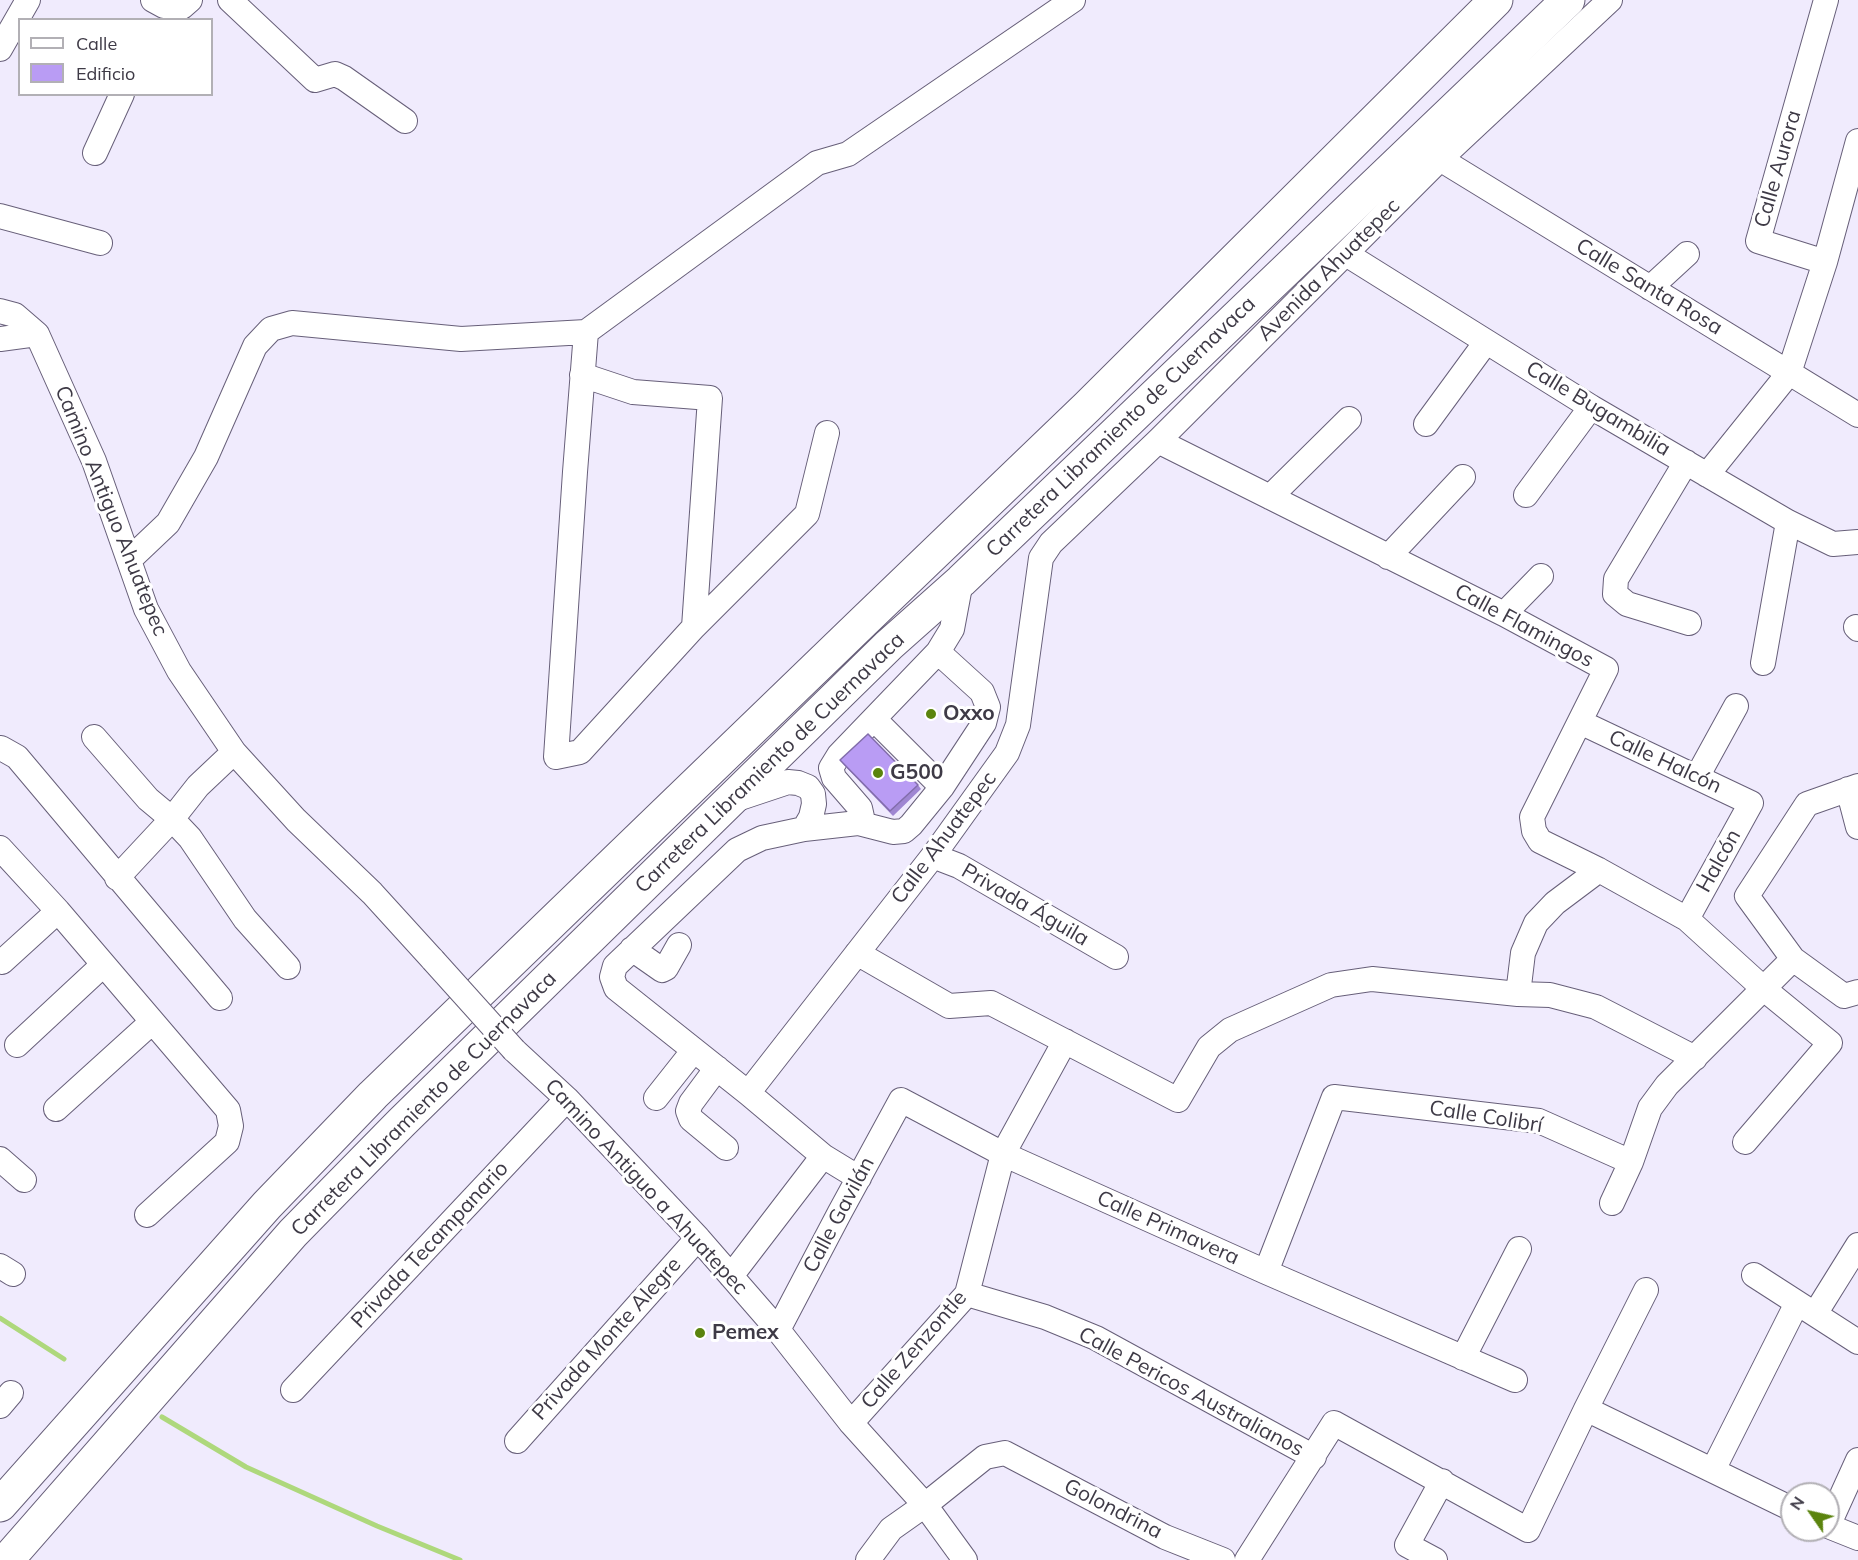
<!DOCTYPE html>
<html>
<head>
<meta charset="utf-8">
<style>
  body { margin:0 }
  #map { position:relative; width:1858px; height:1560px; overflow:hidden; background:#f0ebfd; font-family:Mulish,sans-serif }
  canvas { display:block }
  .legend { position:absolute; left:18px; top:18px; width:195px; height:78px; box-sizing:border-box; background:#fff; border:2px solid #b2b0b5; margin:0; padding:8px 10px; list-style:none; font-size:18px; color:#3e3a46 }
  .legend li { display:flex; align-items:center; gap:12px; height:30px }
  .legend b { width:30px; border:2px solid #b2b0b5 }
  .north { position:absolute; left:1780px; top:1482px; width:60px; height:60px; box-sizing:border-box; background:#fff; border:2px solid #b2b0b5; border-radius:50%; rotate:304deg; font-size:16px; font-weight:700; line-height:24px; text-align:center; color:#3e3a46 }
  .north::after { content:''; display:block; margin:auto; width:21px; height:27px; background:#5b840e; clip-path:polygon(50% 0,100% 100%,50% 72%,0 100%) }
</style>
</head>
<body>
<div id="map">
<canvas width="1858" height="1560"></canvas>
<ul class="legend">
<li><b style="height:8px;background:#fff"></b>Calle</li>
<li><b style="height:16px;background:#b99cf4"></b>Edificio</li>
</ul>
<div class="north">N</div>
</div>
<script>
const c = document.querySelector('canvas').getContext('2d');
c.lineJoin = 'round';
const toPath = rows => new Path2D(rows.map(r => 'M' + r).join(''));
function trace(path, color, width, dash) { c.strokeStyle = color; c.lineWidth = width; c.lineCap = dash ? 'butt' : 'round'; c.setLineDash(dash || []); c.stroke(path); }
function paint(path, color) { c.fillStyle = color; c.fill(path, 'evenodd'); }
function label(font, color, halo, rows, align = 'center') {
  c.font = font + ' Mulish,sans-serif'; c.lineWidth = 6; c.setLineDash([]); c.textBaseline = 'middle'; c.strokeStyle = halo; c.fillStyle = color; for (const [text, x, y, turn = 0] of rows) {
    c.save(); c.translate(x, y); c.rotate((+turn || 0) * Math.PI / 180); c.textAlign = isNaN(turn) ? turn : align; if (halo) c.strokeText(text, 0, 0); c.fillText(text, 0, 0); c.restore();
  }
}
trace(toPath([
  [0,1318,64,1359],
  [162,1417,246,1467,377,1526,460,1560]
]), '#aed87c', 5);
const minor = toPath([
  [153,0,164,6,182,7,190,0],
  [230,0,315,80,335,74,344,78,405,121],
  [0,49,28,0],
  [95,153,122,94],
  [1440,159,1858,415],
  [0,216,100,243],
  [1346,254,1591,407,1788,522,1833,544,1858,542],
  [1825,262,1758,241,1826,0],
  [1650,288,1687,254],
  [0,311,15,315,37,334,94,461,146,609,179,671,234,752,296,820,372,893,433,960],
  [586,332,575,472,556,757,580,752,694,627,807,514,827,433],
  [0,339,37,334],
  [582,375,633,392,710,398,694,627],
  [1426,424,1486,342],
  [1158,441,1504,614,1606,669,1532,817,1534,831,1540,841,1599,870,1687,919,1764,989,1830,1043,1745,1142],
  [1686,462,1616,579,1615,594,1627,604,1689,623],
  [1707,475,1789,373,1825,262,1858,141],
  [1526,495,1591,407],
  [1270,497,1349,419],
  [1388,557,1463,477],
  [129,560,168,523,206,457,255,346,271,329,292,323,461,339,586,332,817,163,848,154,1073,0],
  [1504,614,1541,576],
  [1856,627,1858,629],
  [1763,663,1788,522],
  [874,719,942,787],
  [1580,722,1751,803,1687,919],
  [94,737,148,799,172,819,190,838,245,919,288,967],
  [1,748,17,757,220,998],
  [1697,777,1736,706],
  [1858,786,1807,804,1747,896,1793,959,1844,996,1858,992],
  [1848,789,1858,827],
  [734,800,788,782,798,783,808,787,813,794,814,804,811,817,804,829],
  [858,823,862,817,860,808,834,778,831,768,839,755,938,652,952,629,961,581],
  [0,848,58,911,228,1110,231,1126,227,1142,147,1215],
  [933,856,959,866,1116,957],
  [117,878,172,819,198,786,234,752],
  [632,949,662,970,666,968,679,945],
  [857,953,949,1006,991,1003,1178,1100,1209,1047,1230,1030,1331,985,1372,979,1518,994,1550,995,1596,1007,1695,1058],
  [2,962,58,911],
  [1518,994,1523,953,1536,923,1555,903,1599,870],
  [17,1045,103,965],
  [514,1050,567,1099,698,1238,778,1330,851,1423,925,1505,965,1560],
  [717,1068,691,1103,688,1111,691,1119,726,1148],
  [748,1093,933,856,1007,753,1018,725,1041,558,1051,543,1158,441,1440,159,1610,0],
  [656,1098,694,1050],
  [56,1109,152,1022],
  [0,1159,24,1180],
  [859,1178,823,1156,748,1093,616,988,612,977,615,966,737,850,762,838,804,829,858,823,893,832,904,831,911,825,942,787,984,723,988,707,982,692,938,652],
  [1612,1203,1631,1162,1650,1108,1667,1085,1793,959],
  [0,1266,13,1274],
  [1266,1272,1334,1097,1539,1121,1631,1162],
  [1754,1275,1858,1342],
  [731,1276,823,1156],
  [967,1294,1045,1317,1096,1338,1314,1457],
  [1815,1314,1858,1245],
  [778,1330,840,1212,901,1100,1003,1154,1266,1272,1515,1380],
  [1463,1358,1519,1249],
  [293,1390,567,1099],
  [0,1406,11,1393],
  [1586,1409,1792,1509],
  [851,1423,967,1294,1003,1154,1065,1041],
  [517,1441,698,1238],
  [1713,1470,1797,1303],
  [1828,1526,1858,1460],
  [1828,1526,1858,1538],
  [868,1560,891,1529,925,1505,985,1457,1005,1453,1165,1537,1223,1560],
  [1247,1560,1334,1423,1528,1530,1586,1409,1646,1290],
  [1435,1560,1407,1545,1442,1481]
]);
const highway = toPath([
  [0,1505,267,1205,373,1095,863,622,1087,407,1496,0],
  [7,1560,293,1233,401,1123,889,645,961,581,1568,0]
]);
trace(minor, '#675f79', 26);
trace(highway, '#675f79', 35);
trace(minor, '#fff', 24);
trace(highway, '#fff', 33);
const minorBridge = toPath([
  [433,960,514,1050]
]);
trace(minorBridge, '#675f79', 26, []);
trace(minorBridge, '#fff', 24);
paint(toPath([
  [840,760,918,785,921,789,893,816,844,765]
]), '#9f86d2');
const building = toPath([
  [868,734,918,785,890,811,840,760,868,734]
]);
paint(building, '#b99cf4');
trace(building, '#826dab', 1.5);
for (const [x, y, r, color] of [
  [931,714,6,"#5b840e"],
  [878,773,6,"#5b840e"],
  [700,1333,6,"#5b840e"]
]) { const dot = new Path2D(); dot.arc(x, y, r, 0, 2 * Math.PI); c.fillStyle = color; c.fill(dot); trace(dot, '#fff', 2); }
label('21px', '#3e3a46', '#fff', [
  ["Calle Aurora",1778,169,-74],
  ["Avenida Ahuatepec",1329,270,-45],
  ["Calle Santa Rosa",1649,287,31],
  ["Calle Bugambilia",1598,409,31],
  ["Carretera Libramiento de Cuernavaca",1121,427,-44],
  ["Camino Antiguo Ahuatepec",111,511,68],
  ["Calle Flamingos",1524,626,28],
  ["Calle Halcón",1665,762,25],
  ["Carretera Libramiento de Cuernavaca",770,763,-44],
  ["Calle Ahuatepec",944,838,-53],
  ["Halcón",1719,861,-61],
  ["Privada Águila",1025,905,30],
  ["Carretera Libramiento de Cuernavaca",424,1104,-45],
  ["Calle Colibrí",1486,1117,9],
  ["Camino Antiguo a Ahuatepec",646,1187,47],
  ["Calle Gavilán",839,1215,-62],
  ["Calle Primavera",1168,1228,24],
  ["Privada Tecampanario",430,1245,-47],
  ["Privada Monte Alegre",607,1339,-48],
  ["Calle Zenzontle",914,1350,-49],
  ["Calle Pericos Australianos",1191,1392,28],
  ["Golondrina",1113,1509,27]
]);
label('bold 21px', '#3e3a46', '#fff', [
  ["Oxxo",943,714],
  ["G500",890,773],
  ["Pemex",712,1333]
], 'left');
</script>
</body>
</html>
